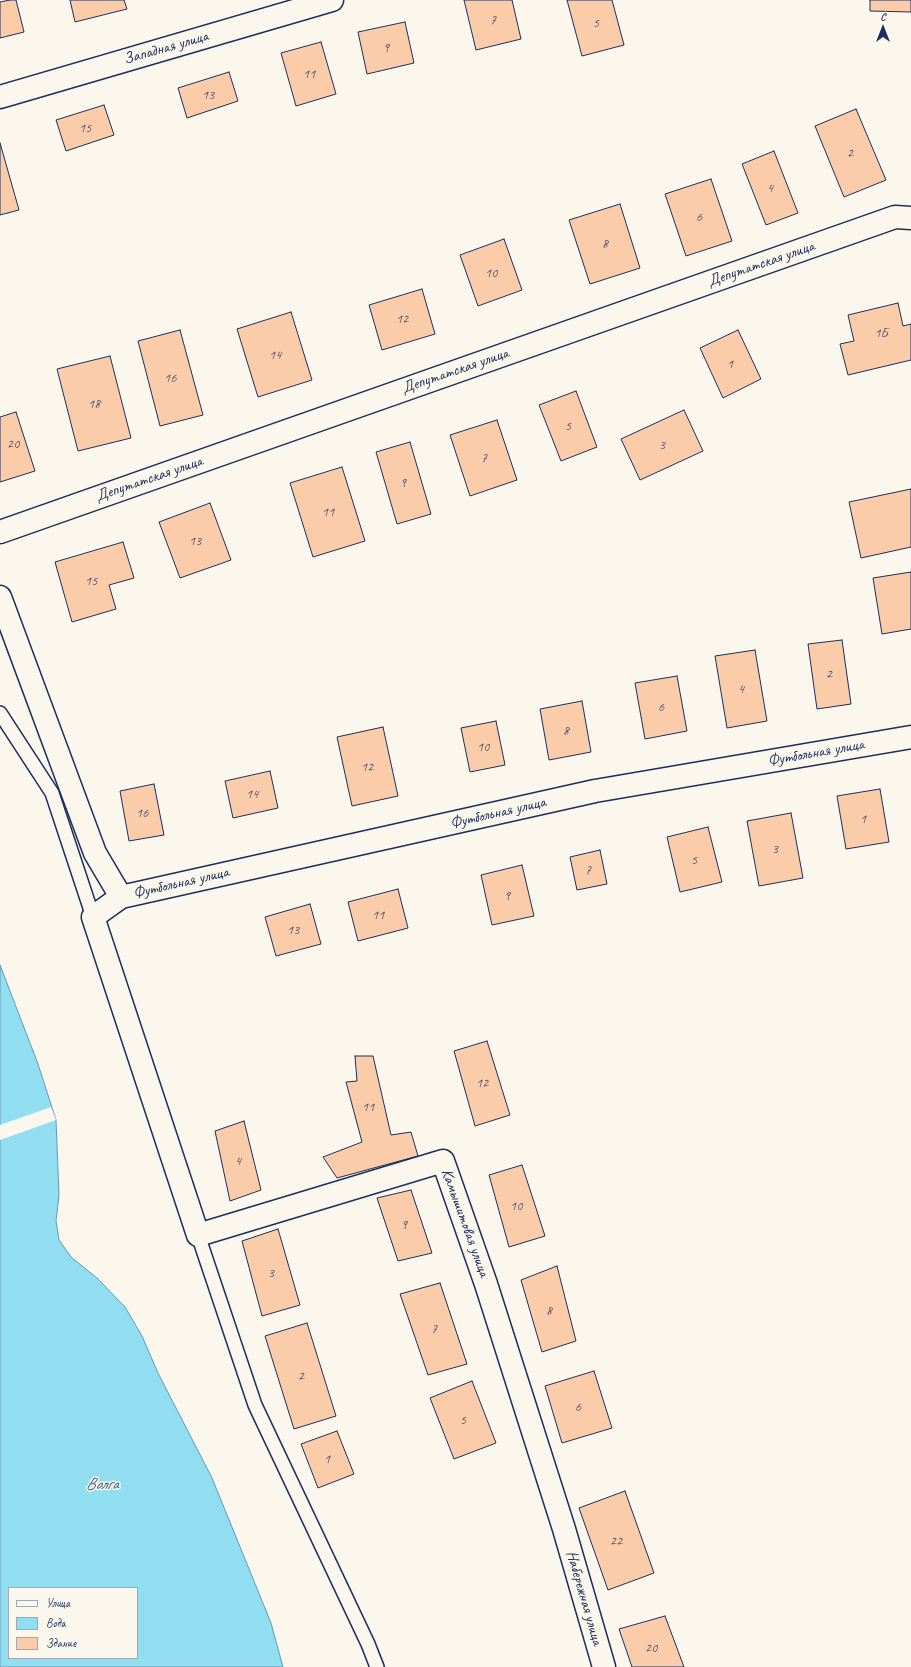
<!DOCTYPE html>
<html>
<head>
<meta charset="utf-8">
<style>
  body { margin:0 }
  #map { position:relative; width:911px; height:1667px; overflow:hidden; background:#fbf7ec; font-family:Caveat,sans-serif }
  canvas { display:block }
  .legend { position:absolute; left:8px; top:1587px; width:130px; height:72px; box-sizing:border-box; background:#fbf7ec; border:1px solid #a1a7b3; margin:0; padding:5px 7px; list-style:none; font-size:12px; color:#1b2f5e }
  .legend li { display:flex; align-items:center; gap:8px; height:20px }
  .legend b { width:20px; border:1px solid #a1a7b3 }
  .north { position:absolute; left:863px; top:8px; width:40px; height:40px; -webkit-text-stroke:3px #fbf7ec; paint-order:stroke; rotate:0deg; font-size:11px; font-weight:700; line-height:16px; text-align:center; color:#1b2f5e }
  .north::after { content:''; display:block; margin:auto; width:14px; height:18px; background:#1b2f5e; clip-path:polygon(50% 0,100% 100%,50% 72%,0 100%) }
</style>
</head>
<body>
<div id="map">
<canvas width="911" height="1667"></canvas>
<ul class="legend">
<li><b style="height:5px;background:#fbf7ec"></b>Улица</li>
<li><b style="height:11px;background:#92def1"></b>Вода</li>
<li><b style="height:11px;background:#fbccaa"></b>Здание</li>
</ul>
<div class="north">С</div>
</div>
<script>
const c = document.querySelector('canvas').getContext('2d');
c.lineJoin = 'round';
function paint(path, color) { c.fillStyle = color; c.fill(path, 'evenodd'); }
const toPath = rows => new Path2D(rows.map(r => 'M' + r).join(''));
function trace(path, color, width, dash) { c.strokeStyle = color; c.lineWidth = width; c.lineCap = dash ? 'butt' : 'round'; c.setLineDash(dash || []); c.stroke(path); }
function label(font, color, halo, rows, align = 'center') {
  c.font = font + ' Caveat,sans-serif'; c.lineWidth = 3; c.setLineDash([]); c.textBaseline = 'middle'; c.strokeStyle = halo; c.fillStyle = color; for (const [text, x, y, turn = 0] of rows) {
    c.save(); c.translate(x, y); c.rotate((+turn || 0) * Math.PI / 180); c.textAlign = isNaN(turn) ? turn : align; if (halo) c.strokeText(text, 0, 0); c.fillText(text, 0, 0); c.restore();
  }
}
const water = toPath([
  [0,965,38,1064,56,1120,59,1195,56,1221,59,1240,71,1257,97,1278,125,1307,142,1336,158,1373,212,1478,271,1623,283,1667,0,1667,0,965],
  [9,1588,137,1588,137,1658,9,1658,9,1588]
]);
paint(water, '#92def1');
trace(water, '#6298b6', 1);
paint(toPath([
  [51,1107,56,1120,0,1140,0,1125]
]), '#fbf7ec');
const building = toPath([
  [10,0,16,0,24,32,0,38,0,2,10,0],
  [70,0,124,0,127,9,75,22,70,0],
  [464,0,512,0,521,39,476,50,464,0],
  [567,0,612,0,624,45,582,56,567,0],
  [870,0,911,0,911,12,870,11,870,0],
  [405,22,414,63,367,74,358,32,405,22],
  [321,42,336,94,296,106,281,53,321,42],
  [229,72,238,101,187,118,178,88,229,72],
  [104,105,114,135,66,151,56,120,104,105],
  [856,109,886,180,844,197,815,126,856,109],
  [0,143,19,210,0,215,0,143],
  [774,151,798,213,766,225,742,164,774,151],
  [711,179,732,241,686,256,665,194,711,179],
  [620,204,640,268,590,284,569,220,620,204],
  [504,239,522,290,478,306,460,255,504,239],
  [422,289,435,334,382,350,369,305,422,289],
  [898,303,903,326,911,324,911,360,848,375,840,344,854,341,848,315,898,303],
  [291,312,312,380,258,397,237,329,291,312],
  [180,330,203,415,160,426,138,341,180,330],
  [738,330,761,379,723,398,700,348,738,330],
  [110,356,131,438,78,451,57,369,110,356],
  [576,391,597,447,561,461,539,405,576,391],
  [684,410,703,451,640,480,621,439,684,410],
  [16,412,35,471,0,482,0,417,16,412],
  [497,420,517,480,470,496,450,435,497,420],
  [410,442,431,514,397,524,376,452,410,442],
  [342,467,365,541,313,557,290,483,342,467],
  [911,489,911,547,861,558,849,502,911,489],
  [210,503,231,560,180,578,159,522,210,503],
  [123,542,134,578,109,585,116,609,72,622,55,562,123,542],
  [911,572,911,629,882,634,873,578,911,572],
  [842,640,851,704,817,709,808,644,842,640],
  [755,650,767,721,727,728,715,656,755,650],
  [677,676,687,731,645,739,635,683,677,676],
  [582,701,591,752,549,760,540,709,582,701],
  [496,721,505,765,470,772,461,728,496,721],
  [383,727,398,796,352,806,337,737,383,727],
  [270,771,278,808,233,818,225,781,270,771],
  [154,784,164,835,129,841,120,791,154,784],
  [880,789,889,842,846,849,837,796,880,789],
  [791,813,803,878,759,886,747,821,791,813],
  [708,827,722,882,680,892,667,837,708,827],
  [600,850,607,884,577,890,570,857,600,850],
  [522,865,534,916,492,925,481,875,522,865],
  [398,889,408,928,358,941,348,902,398,889],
  [310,904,321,944,276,956,265,917,310,904],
  [487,1041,510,1115,475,1126,454,1051,487,1041],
  [355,1056,373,1056,391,1135,411,1132,418,1156,337,1178,323,1157,362,1142,346,1082,357,1081,355,1056],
  [244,1121,261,1190,230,1201,215,1131,244,1121],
  [522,1165,545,1236,509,1247,489,1175,522,1165],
  [411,1190,432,1253,398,1261,377,1198,411,1190],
  [278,1229,300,1305,262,1316,242,1241,278,1229],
  [557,1266,576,1341,542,1352,521,1280,557,1266],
  [440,1283,467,1364,428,1375,400,1294,440,1283],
  [307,1323,336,1416,294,1429,265,1336,307,1323],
  [594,1371,612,1428,562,1443,545,1386,594,1371],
  [472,1381,496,1443,454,1459,430,1398,472,1381],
  [337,1431,354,1474,318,1488,301,1444,337,1431],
  [625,1491,654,1573,608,1590,579,1508,625,1491],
  [665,1616,684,1667,632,1667,619,1629,665,1616]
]);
paint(building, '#fbccaa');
trace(building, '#1b2f5e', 1);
const service = toPath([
  [0,713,52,793,93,917],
  [198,1235,255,1405,368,1644,377,1667]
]);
const minor = toPath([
  [0,97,332,0],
  [0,532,895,217,911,218],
  [0,597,95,853,121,897],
  [604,1667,564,1529,486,1284,443,1161,198,1235,93,917,121,897,595,791,911,737]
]);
trace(service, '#1b2f5e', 16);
trace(minor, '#1b2f5e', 25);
trace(service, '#fbf7ec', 13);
trace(minor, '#fbf7ec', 22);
label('14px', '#535671', null, [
  ["7",493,20],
  ["5",596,23],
  ["9",386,48],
  ["11",309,74],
  ["13",208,95],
  ["15",85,128],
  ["2",850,153],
  ["4",770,188],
  ["6",699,217],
  ["8",605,244],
  ["10",491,273],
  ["12",402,319],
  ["1Б",881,333],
  ["14",275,355],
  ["1",730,364],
  ["16",170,378],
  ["18",94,404],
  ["5",568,426],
  ["20",13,444],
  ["3",662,445],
  ["7",484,458],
  ["9",403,483],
  ["11",328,512],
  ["13",195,541],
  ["15",91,581],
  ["2",829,674],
  ["4",741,689],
  ["6",661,707],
  ["8",566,731],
  ["10",483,747],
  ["12",367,767],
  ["14",252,794],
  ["16",142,813],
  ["1",863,819],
  ["3",775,849],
  ["5",694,860],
  ["7",588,870],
  ["9",507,896],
  ["11",378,915],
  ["13",293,930],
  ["12",482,1083],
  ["11",368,1107],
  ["4",238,1161],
  ["10",516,1206],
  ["9",404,1225],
  ["3",271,1273],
  ["8",549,1311],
  ["7",434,1329],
  ["2",301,1376],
  ["6",578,1407],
  ["5",463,1420],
  ["1",327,1459],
  ["22",616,1541],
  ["20",651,1648]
]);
label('16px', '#1b2f5e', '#fbf7ec', [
  ["Западная улица",166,48,-16],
  ["Депутатская улица",761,264,-19],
  ["Депутатская улица",455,371,-19],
  ["Депутатская улица",149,479,-19],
  ["Футбольная улица",816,753,-10],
  ["Футбольная улица",498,813,-13],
  ["Футбольная улица",181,883,-13],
  ["Камышитовая улица",465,1223,70],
  ["Набережная улица",584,1598,74]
]);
label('italic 17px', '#395b83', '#fbf7ec', [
  ["Волга",102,1485]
]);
</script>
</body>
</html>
